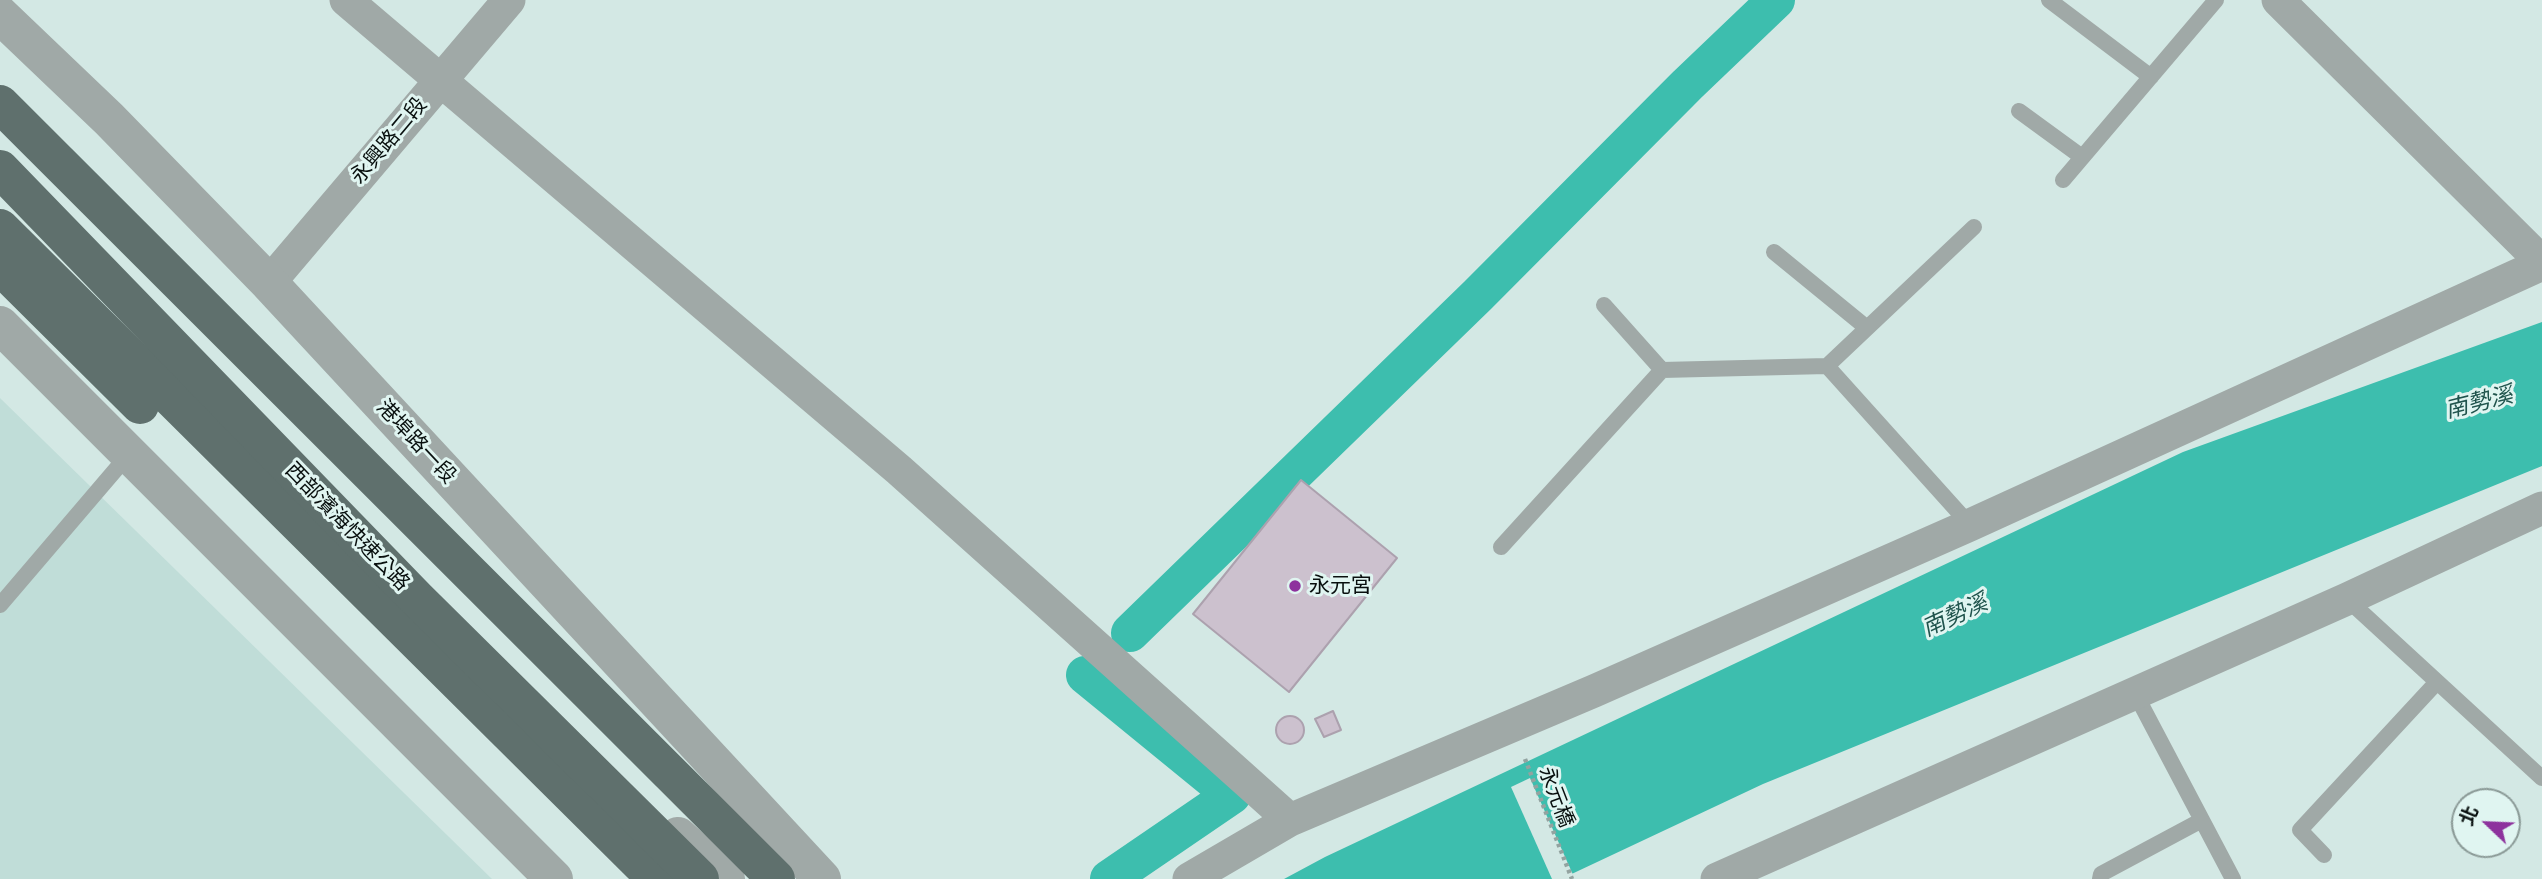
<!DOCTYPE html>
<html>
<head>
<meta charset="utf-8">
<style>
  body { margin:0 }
  #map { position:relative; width:2542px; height:879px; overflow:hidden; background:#d3e8e4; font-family:"IBM Plex Sans","Noto Sans TC",sans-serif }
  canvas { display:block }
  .north { position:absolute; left:2451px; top:788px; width:70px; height:70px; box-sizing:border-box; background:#e0f5f1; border:2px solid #8a9996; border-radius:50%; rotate:293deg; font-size:19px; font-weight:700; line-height:28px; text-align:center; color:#080f0e }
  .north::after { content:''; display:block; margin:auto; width:24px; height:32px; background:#8d329d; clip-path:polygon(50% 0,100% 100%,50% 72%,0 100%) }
</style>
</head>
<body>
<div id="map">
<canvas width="2542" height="879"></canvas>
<div class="north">北</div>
</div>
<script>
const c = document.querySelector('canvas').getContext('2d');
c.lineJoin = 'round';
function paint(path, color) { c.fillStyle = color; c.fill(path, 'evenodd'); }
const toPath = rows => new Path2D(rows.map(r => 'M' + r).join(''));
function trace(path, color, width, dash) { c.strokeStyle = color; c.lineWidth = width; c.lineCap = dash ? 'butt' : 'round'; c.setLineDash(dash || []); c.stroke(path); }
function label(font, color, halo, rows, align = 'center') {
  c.font = font + ' "IBM Plex Sans","Noto Sans TC",sans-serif'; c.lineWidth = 6; c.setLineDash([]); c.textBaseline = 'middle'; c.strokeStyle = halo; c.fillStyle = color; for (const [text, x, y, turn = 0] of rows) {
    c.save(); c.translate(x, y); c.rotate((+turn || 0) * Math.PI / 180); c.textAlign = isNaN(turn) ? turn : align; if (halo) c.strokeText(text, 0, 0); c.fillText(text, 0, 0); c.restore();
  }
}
paint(toPath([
  [0,398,492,879,0,879]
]), '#c0ddd8');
paint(toPath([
  [2542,322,2542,466,1763,784,1561,879,1284,879,1325,857,2183,452]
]), '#3dbeae');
paint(toPath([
  [1530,778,1574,877,1569,879,1552,879,1511,787]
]), '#d3e8e4');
trace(toPath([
  [1130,633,1478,295,1687,85,1776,0],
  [1085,675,1232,795,1109,879]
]), '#3dbeae', 38);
const building = toPath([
  [1301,480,1397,558,1289,692,1193,614,1301,480],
  [1333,711,1341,730,1324,737,1315,719,1333,711],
  '1276 730a14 14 0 1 1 28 0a14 14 0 1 1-28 0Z'
]);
paint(building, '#ccc1ce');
trace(building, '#aca1ae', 2);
trace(toPath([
  [1525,759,1572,879]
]), '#93a3a0', 4.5, [3.5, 3.5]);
trace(toPath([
  [2049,0,2151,77],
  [2019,111,2082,157],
  [2063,180,2216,0],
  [1774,252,1867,328],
  [1604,305,1662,370],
  [1827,366,1970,525],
  [1501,547,1662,370,1827,366,1974,227],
  [2347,599,2542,778],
  [0,605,129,454],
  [2135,693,2233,879],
  [2324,855,2300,830,2437,682],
  [2100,879,2101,874,2202,820]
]), '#a0a9a7', 16);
trace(toPath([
  [346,0,899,470,1290,820],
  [2278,0,2542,262],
  [269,283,509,0],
  [1189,879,1290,820,1594,691,1970,525,2542,264],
  [1717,879,2347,599,2542,508]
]), '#a0a9a7', 33);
trace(toPath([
  [0,15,109,119,269,283,822,879],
  [0,325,554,879],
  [678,836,726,879]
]), '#a0a9a7', 38);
trace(toPath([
  [0,104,776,879],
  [0,228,656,879],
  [0,266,140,405]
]), '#5f706d', 38);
trace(toPath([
  [0,169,416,598,700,879]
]), '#5f706d', 38);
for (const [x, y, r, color] of [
  [1295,586,7,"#8d329d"]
]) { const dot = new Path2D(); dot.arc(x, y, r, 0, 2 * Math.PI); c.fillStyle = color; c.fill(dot); trace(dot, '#e0f5f1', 2.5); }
label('21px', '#080f0e', '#e0f5f1', [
  ["永興路二段",389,141,-50],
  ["港埠路一段",416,442,47],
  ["西部濱海快速公路",347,527,46],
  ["永元橋",1556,797,69]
]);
label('21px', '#080f0e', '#e0f5f1', [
  ["永元宮",1309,586]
], 'left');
label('italic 23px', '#20544d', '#e0f5f1', [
  ["南勢溪",2479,403,-14],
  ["南勢溪",1955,616,-25]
]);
</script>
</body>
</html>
